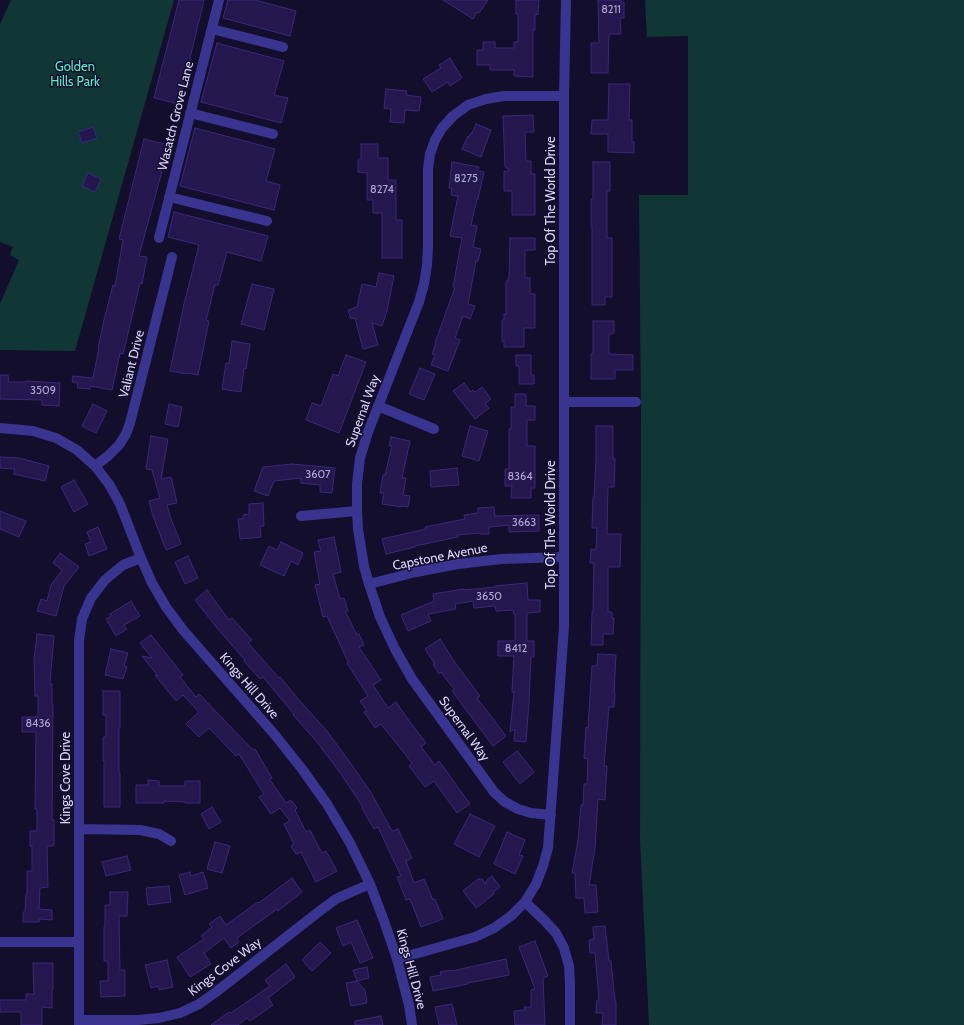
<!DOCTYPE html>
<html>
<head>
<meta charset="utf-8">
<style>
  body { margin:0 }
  canvas { display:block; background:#130e2b }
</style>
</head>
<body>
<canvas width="964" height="1025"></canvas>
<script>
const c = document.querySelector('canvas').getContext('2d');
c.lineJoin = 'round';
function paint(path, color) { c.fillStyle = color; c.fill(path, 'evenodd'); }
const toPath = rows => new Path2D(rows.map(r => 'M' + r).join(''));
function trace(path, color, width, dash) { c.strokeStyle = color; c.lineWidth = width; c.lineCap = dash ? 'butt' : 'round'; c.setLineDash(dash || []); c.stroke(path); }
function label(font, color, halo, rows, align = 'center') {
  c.font = font + ' Cabin,sans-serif'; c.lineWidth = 3; c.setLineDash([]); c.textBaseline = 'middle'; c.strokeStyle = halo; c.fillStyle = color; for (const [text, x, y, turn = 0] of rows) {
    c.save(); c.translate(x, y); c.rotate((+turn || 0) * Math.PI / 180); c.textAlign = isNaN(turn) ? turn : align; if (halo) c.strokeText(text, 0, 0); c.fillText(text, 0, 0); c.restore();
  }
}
paint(toPath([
  [11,0,174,0,75,351,0,350,0,304,19,260,10,255,13,247,0,242,0,24],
  [645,0,964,0,964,1025,649,1025,640,840,641,410,639,195,688,195,688,36,647,37]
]), '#103635');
const building = toPath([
  [179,0,204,0,179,104,154,98,179,0],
  [228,0,255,0,296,11,290,36,223,18,228,0],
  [443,0,488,0,479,13,477,12,473,19,443,0],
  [516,0,539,0,538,15,535,14,535,30,533,30,533,77,514,76,514,70,490,70,490,65,477,65,477,50,483,50,483,42,495,42,495,48,514,48,514,42,518,42,518,14,516,14,516,0],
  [598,0,621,0,621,2,624,2,624,18,620,18,621,34,609,34,608,73,591,73,591,43,599,43,598,0],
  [217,43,284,61,274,95,288,98,281,123,201,102,217,43],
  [450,58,462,78,450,86,448,82,432,92,423,79,441,68,439,65,450,58],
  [609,84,630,84,629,120,632,120,632,142,634,142,634,153,608,152,608,134,591,134,592,120,608,120,609,84],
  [386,89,407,91,406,95,421,97,419,111,405,110,404,123,390,122,391,109,384,108,386,89],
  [533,115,534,132,525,132,526,161,531,161,531,174,535,174,535,215,512,215,512,191,504,191,504,171,508,172,509,169,505,167,503,116,533,115],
  [476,124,491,130,481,157,462,149,468,136,469,137,471,133,472,133,476,124],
  [93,127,97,138,82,143,78,132,93,127],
  [195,128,275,149,266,181,280,185,274,210,180,186,195,128],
  [144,139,169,145,139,256,147,257,142,284,140,283,123,354,120,353,112,390,90,386,90,389,77,388,78,383,72,382,73,376,93,378,99,348,98,348,104,320,113,285,115,286,123,240,119,239,144,139],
  [361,144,378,144,378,158,388,158,388,180,396,180,396,220,402,220,402,258,382,258,382,213,373,213,373,200,367,200,367,173,358,172,358,160,361,160,361,144],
  [452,162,479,167,478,171,484,172,478,199,477,199,471,225,477,226,473,247,481,249,478,261,476,261,468,304,475,306,470,319,463,316,455,338,460,340,448,371,431,365,435,355,432,354,436,343,435,343,439,332,455,287,453,287,462,238,450,236,458,196,451,195,452,189,449,188,452,162],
  [593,162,610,162,610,191,607,191,607,238,612,238,612,297,605,297,605,305,592,305,592,227,591,227,591,199,593,199,593,162],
  [88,173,101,179,95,192,82,186,88,173],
  [174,212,268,236,261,261,227,252,218,285,215,285,206,320,209,321,198,375,187,373,187,374,170,371,184,304,199,245,168,237,174,212],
  [510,238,535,238,535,250,525,250,525,278,530,278,530,294,535,294,535,328,524,328,524,347,504,347,504,341,502,341,502,320,504,320,504,314,506,314,506,281,508,281,508,278,509,278,510,238],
  [379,273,394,276,387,311,382,326,372,323,378,345,363,349,355,318,351,319,348,310,357,307,362,284,376,287,379,273],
  [252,284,274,289,264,330,241,324,252,284],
  [593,321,614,321,614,333,609,334,609,354,633,355,633,370,615,370,615,379,591,379,591,354,593,354,593,321],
  [232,341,250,344,246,369,244,368,241,392,222,389,226,363,229,364,232,341],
  [346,355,366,362,339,433,306,420,312,403,321,406,333,374,338,376,346,355],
  [516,355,531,355,531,375,534,375,534,384,519,384,519,366,516,366,516,355],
  [420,368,435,374,424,400,409,394,420,368],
  [0,375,8,375,9,382,26,382,26,381,60,383,59,406,42,405,42,400,0,399,0,375],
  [464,383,471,392,473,390,475,392,482,387,491,399,485,404,489,408,475,419,453,391,464,383],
  [515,394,526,394,526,406,535,406,535,420,527,420,527,446,535,446,535,488,531,488,531,498,511,498,512,486,505,486,505,469,509,469,509,429,511,429,511,407,515,407,515,394],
  [93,404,107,411,96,433,82,426,93,404],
  [169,404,182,407,178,427,165,424,169,404],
  [470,426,488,431,479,461,462,456,470,426],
  [596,426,613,426,613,459,615,459,614,487,608,487,607,534,621,534,620,567,608,567,608,612,612,612,612,618,614,618,613,634,603,634,603,645,591,645,592,612,593,612,594,563,590,563,591,549,596,550,597,528,592,528,593,497,594,497,596,459,596,426],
  [151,436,168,439,161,479,171,477,177,503,167,505,170,516,181,544,166,550,153,516,149,501,160,498,152,470,146,469,151,436],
  [391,437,410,441,402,478,406,478,403,495,410,496,408,507,401,506,401,507,382,504,384,493,380,493,383,475,385,475,392,446,389,446,391,437],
  [0,457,19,458,49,466,45,481,14,474,15,469,0,468,0,457],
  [292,464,335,468,332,493,320,492,320,485,301,483,301,478,274,481,268,496,254,491,263,467,292,464],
  [457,468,459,485,431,487,430,471,457,468],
  [74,480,88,504,74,512,61,487,74,480],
  [263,503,264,526,260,526,261,537,240,539,238,519,243,519,243,515,249,514,249,504,263,503],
  [494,507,495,516,539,515,539,531,509,532,509,525,489,527,489,534,480,534,480,533,457,535,458,537,415,546,415,547,386,554,382,539,426,529,425,527,465,519,464,515,478,513,478,508,494,507],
  [0,511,26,521,19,537,0,529,0,511],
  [98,527,107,549,89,556,85,544,91,542,87,532,98,527],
  [334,537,341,572,333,574,340,599,344,598,348,611,345,611,357,635,359,634,364,645,359,647,381,680,373,685,388,708,396,702,407,718,426,743,421,747,435,765,439,761,470,804,457,813,434,781,425,787,409,766,412,763,381,724,375,728,364,712,367,711,360,701,368,696,347,663,348,662,327,616,323,617,315,585,320,584,314,552,321,551,318,540,334,537],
  [281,542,303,553,298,565,291,561,284,576,260,565,269,546,277,550,281,542],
  [60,553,79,567,64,586,56,616,37,611,41,599,47,601,51,585,62,570,53,563,60,553],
  [188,556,198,578,185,584,175,562,188,556],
  [527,583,528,600,540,600,540,612,527,613,527,641,534,641,534,657,531,657,529,702,526,742,514,741,515,729,510,732,514,692,512,692,514,656,498,656,498,641,515,641,515,614,514,614,513,610,496,611,495,606,474,608,473,601,455,604,456,609,428,614,431,621,408,631,401,615,434,601,433,594,464,589,464,590,495,587,495,586,527,583],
  [207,590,229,620,232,618,252,640,248,643,279,678,280,677,299,700,327,731,346,757,370,791,392,831,398,829,412,858,406,861,414,883,424,879,433,900,435,899,443,919,421,927,410,899,406,900,397,877,401,876,378,827,374,829,362,808,363,807,341,774,317,742,293,715,294,714,263,677,260,679,244,661,245,660,217,628,195,600,207,590],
  [131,601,140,616,124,625,127,629,116,636,106,619,111,616,110,614,131,601],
  [37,634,54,636,51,670,50,684,52,684,52,705,53,705,52,820,54,820,54,846,47,846,48,887,40,888,39,909,52,910,52,920,39,919,39,922,23,922,23,912,25,912,26,894,27,894,27,871,32,871,32,846,30,846,30,831,37,831,37,809,35,809,36,732,22,732,22,717,38,717,38,696,35,696,34,660,37,634],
  [151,635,183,675,180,677,196,697,199,694,253,750,255,749,272,778,270,780,286,803,291,800,297,808,295,810,306,832,310,830,322,853,326,851,337,871,316,882,301,852,296,854,291,846,294,844,284,824,290,821,280,808,271,814,259,797,264,794,239,754,236,756,209,728,199,737,186,724,199,712,183,695,176,701,155,675,158,676,142,656,152,658,140,643,151,635],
  [440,639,456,664,480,696,477,698,506,736,493,746,452,691,454,689,441,672,439,674,433,664,435,664,425,649,440,639],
  [111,649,128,653,124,666,127,667,123,679,105,675,111,649],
  [598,654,616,655,614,693,615,693,614,707,609,707,604,766,607,766,605,800,598,799,595,848,589,885,596,885,598,912,585,913,584,898,576,898,575,873,572,873,578,840,581,805,583,805,584,784,587,784,588,759,584,758,586,727,588,728,592,666,597,666,598,654],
  [103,691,120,691,120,728,119,728,119,773,120,773,120,807,104,807,104,761,103,761,103,737,106,737,106,715,103,715,103,691],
  [517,751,534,772,520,784,503,762,517,751],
  [148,780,159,781,159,786,185,786,185,781,200,781,200,803,185,803,185,802,164,801,164,803,136,803,136,785,148,785,148,780],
  [212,807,221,822,209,829,201,814,212,807],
  [470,814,495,826,479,857,454,844,470,814],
  [507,832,525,840,519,855,523,856,515,874,494,864,507,832],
  [215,842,230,846,222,873,207,869,215,842],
  [127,856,131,870,106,876,102,862,127,856],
  [190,872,191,876,203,872,208,888,185,895,179,875,190,872],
  [492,876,500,887,493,892,494,894,476,908,463,891,478,879,482,879,485,884,487,880,492,876],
  [292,878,302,892,278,911,277,909,237,938,239,942,231,948,224,938,204,953,211,964,190,977,177,957,204,939,201,936,212,927,209,924,220,916,226,925,258,902,259,903,292,878],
  [169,886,171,902,148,905,146,888,169,886],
  [110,892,128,892,127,916,119,916,120,970,125,970,125,996,101,997,100,981,108,981,108,961,104,961,104,927,105,927,105,905,110,905,110,892],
  [357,920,373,958,360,963,351,942,343,946,336,928,357,920],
  [605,926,609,961,611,961,615,1001,616,1001,616,1025,602,1025,603,1013,596,1013,597,1000,599,1000,595,953,590,953,589,940,594,939,593,927,605,926],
  [535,941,548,976,543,978,545,1025,515,1025,514,1011,525,1010,524,1007,531,1007,531,990,535,989,519,947,535,941],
  [320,942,331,953,312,971,302,960,320,942],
  [506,959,509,975,468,983,468,984,433,991,430,977,441,975,440,972,452,970,452,971,506,959],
  [167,960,173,987,159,990,158,986,151,988,145,965,167,960],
  [33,963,53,963,53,989,52,989,52,1008,42,1007,42,1025,21,1025,21,1012,0,1012,0,1000,26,1000,26,994,34,994,33,963],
  [286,964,295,977,268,998,273,1005,250,1021,247,1018,238,1025,211,1025,229,1012,231,1013,270,986,265,980,286,964],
  [367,967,369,978,357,981,353,970,367,967],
  [357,981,365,990,367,1003,351,1006,346,983,357,981],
  [452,1004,457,1025,439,1025,435,1007,452,1004],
  [381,1016,383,1025,355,1025,355,1021,381,1016]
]);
paint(building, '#24174e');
trace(building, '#3a277c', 1);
trace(toPath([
  [212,29,283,47],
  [190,113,273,134],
  [169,197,267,221],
  [159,238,219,0],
  [564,402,636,402],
  [378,406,434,429],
  [0,428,33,431,56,438,77,450,95,466,109,484,120,504,141,558,152,583,166,607,183,630,275,735,302,769,327,804,350,843,370,884,384,921,397,959,409,1005,412,1025],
  [95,466,108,456,119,445,126,434,130,423,141,380,172,257],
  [301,516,357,511],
  [369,584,416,572,458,564,501,559,564,557],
  [551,815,531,813,518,809,505,802,494,792,412,679,395,649,380,617,369,584,364,566,358,529,357,511,357,484,360,458,368,432,419,302,424,284,427,265,428,246,428,169,430,154,435,140,442,128,453,116,468,105,486,99,504,96,564,96],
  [79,829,140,830,159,834,171,841],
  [525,902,544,920,556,933,564,948,569,966,570,984,570,1025],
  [0,942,79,942],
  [397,959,475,937,494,928,511,916,525,902,536,884,543,866,548,848,559,698,564,626,564,96,566,0],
  [79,1020,138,1020,159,1018,180,1013,199,1004,216,992,321,910,336,899,349,893,370,884],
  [79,1025,79,641,82,619,91,598,105,580,123,565,141,558]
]), '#39348f', 10);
label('11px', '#afa7d3', null, [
  ["8211",611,10],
  ["8275",466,179],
  ["8274",382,190],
  ["3509",43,391],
  ["3607",318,475],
  ["8364",520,477],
  ["3663",524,523],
  ["3650",489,597],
  ["8412",516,649],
  ["8436",38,724]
]);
label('13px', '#55edca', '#130e2b', [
  ["Golden",75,67],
  ["Hills Park",75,82]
]);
label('13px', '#ddd7ff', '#130e2b', [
  ["Wasatch Grove Lane",176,116,-76],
  ["Top Of The World Drive",551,201,-90],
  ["Valiant Drive",132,364,-76],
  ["Supernal Way",363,411,-70],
  ["Top Of The World Drive",551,525,-90],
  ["Capstone Avenue",440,557,-11],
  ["Kings Hill Drive",249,686,49],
  ["Supernal Way",464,729,54],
  ["Kings Cove Drive",66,778,-90],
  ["Kings Cove Way",225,967,-37],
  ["Kings Hill Drive",411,969,75]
]);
</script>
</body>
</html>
